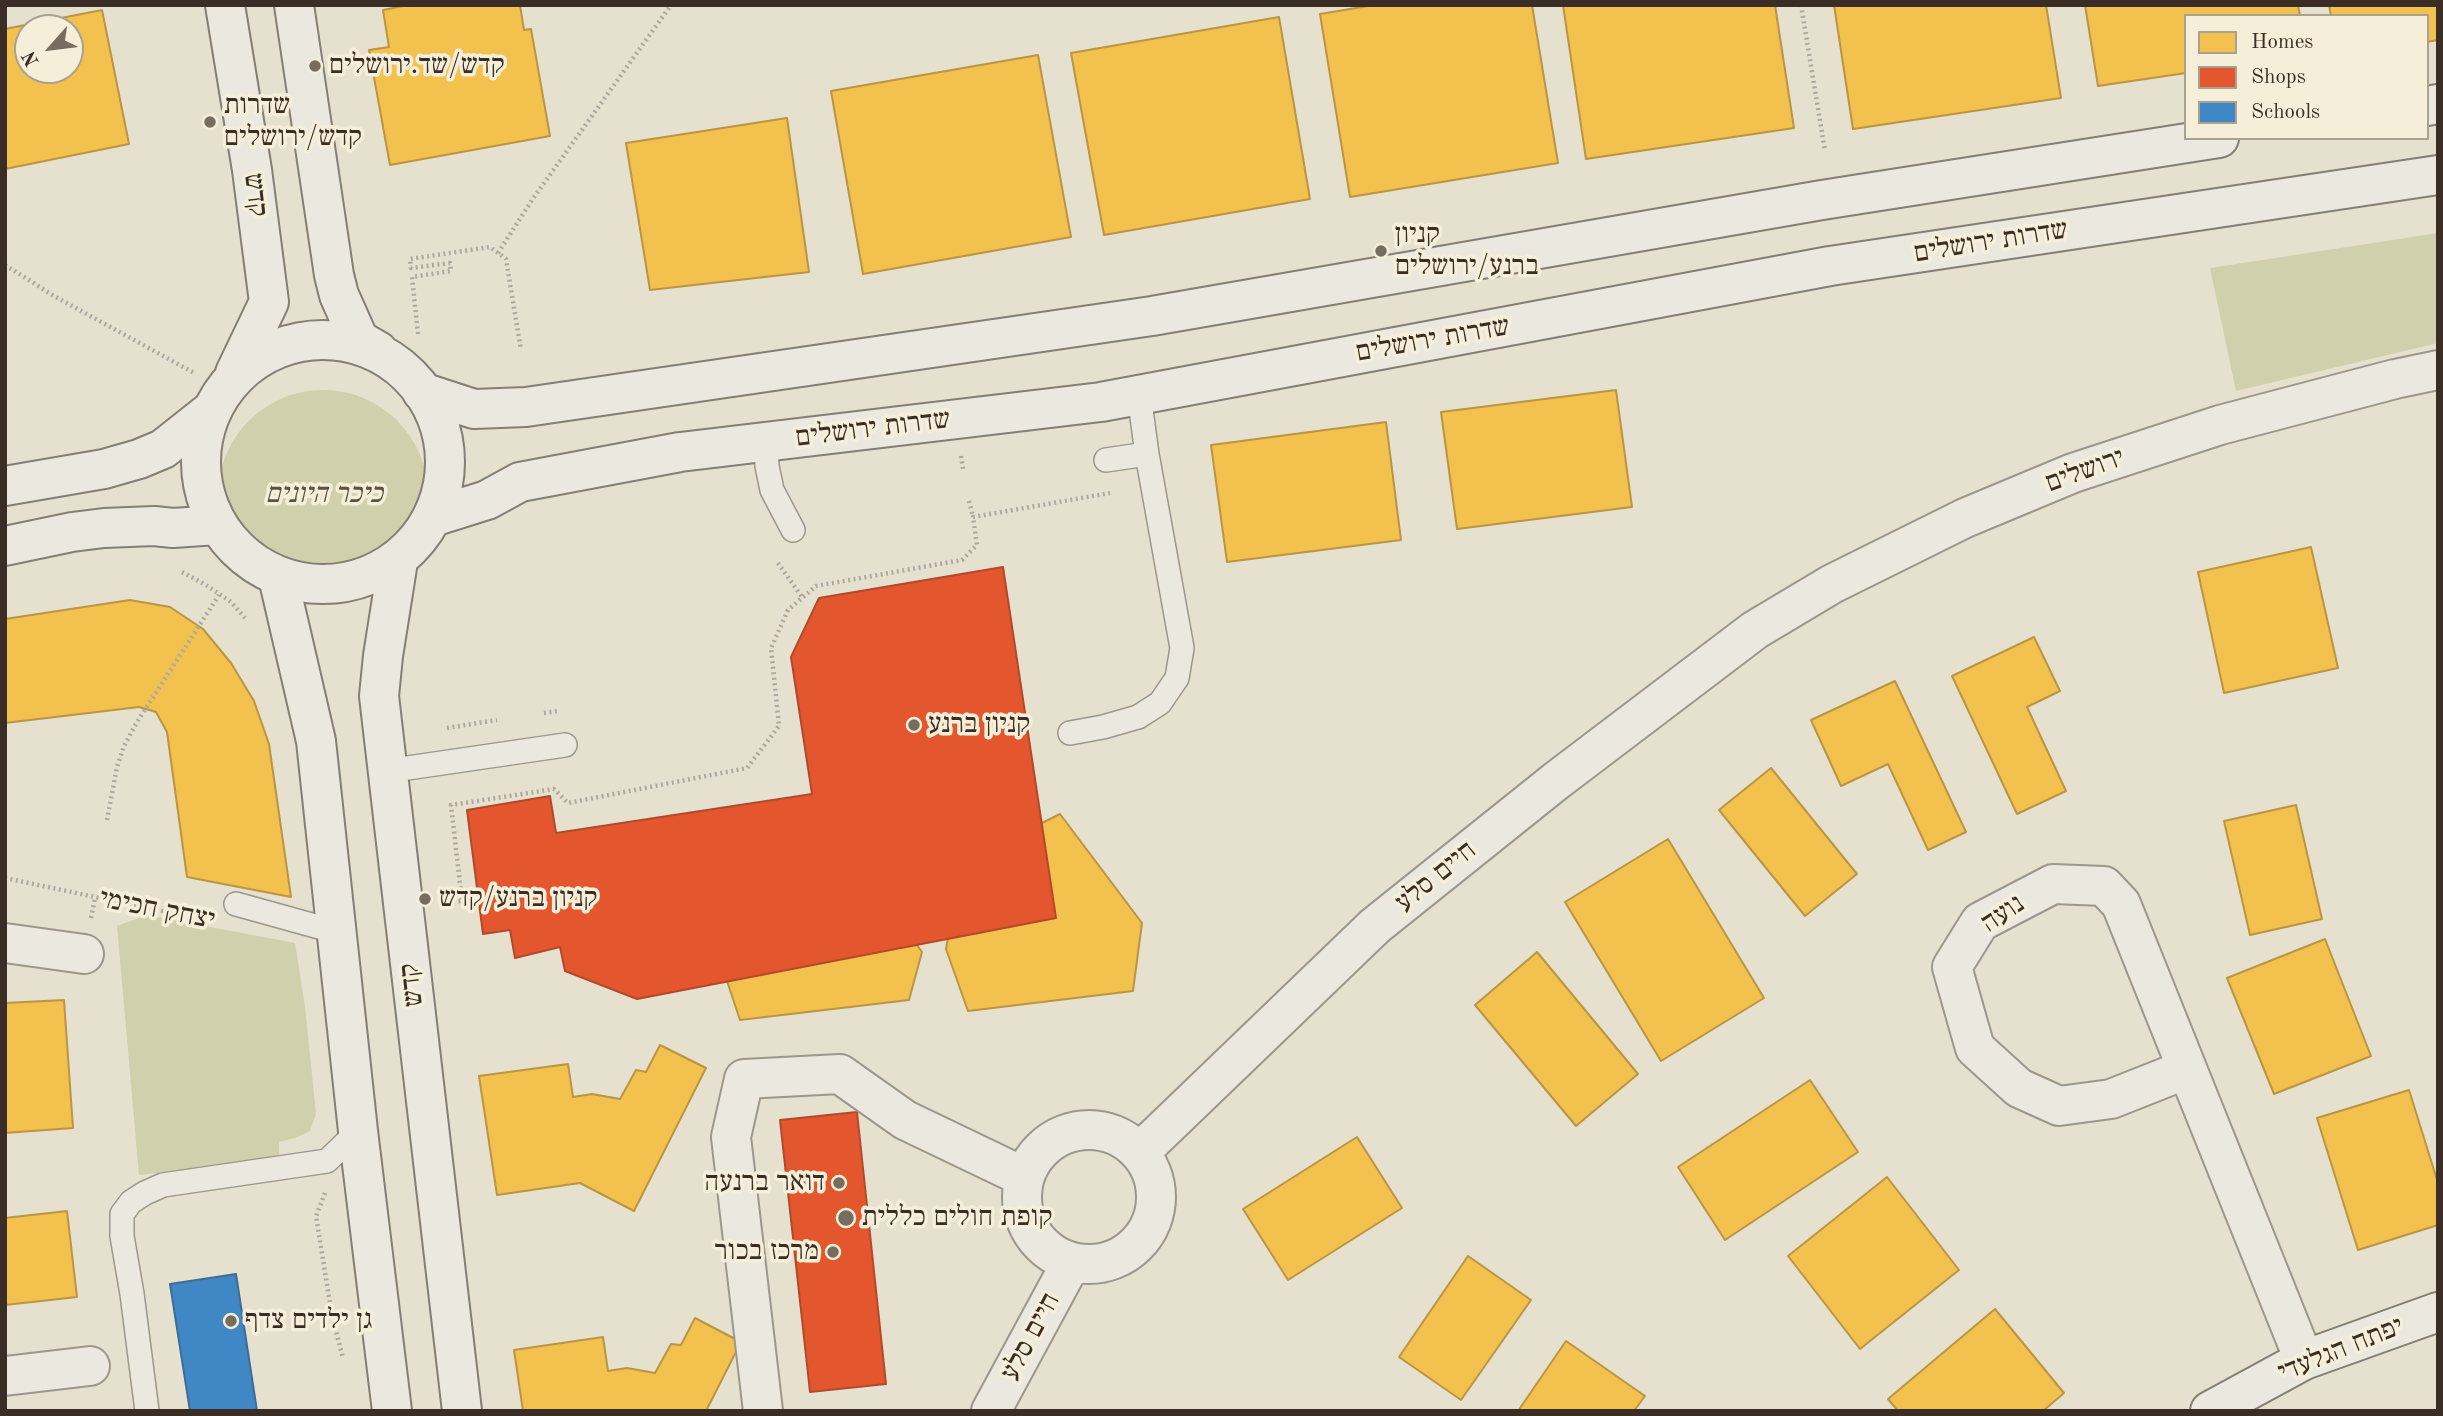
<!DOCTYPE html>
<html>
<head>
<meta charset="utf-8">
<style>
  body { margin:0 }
  #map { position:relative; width:2443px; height:1416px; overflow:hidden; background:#e6e0cf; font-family:"Old Standard TT",serif }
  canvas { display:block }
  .frame { position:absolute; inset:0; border:7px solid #392d25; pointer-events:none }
  .legend { position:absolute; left:2184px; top:14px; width:245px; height:126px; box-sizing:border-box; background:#f5eed9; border:2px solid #aaa191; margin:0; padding:9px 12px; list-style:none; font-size:21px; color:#392d25 }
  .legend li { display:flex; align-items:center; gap:14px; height:35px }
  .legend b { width:35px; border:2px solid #aaa191 }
  .north { position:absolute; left:14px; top:14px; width:70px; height:70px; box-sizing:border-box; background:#f5eed9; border:2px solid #aaa191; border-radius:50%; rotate:242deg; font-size:19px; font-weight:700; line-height:28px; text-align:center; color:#392d25 }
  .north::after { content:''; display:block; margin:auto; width:24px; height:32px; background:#766c60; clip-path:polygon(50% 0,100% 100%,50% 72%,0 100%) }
</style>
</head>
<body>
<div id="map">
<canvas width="2443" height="1416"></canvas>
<div class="frame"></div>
<ul class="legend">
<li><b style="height:19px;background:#f2c14e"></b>Homes</li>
<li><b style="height:19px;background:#e4572e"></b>Shops</li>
<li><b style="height:19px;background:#3f88c5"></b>Schools</li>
</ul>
<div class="north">N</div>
</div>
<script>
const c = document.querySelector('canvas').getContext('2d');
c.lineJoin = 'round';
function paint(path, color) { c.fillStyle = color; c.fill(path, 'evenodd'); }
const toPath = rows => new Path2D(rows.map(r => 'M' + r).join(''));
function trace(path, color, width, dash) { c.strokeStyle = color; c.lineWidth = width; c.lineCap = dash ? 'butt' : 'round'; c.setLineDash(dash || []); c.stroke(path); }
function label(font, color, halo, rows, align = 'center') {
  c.font = font + ' "Old Standard TT","Frank Ruhl Libre",serif'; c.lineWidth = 7; c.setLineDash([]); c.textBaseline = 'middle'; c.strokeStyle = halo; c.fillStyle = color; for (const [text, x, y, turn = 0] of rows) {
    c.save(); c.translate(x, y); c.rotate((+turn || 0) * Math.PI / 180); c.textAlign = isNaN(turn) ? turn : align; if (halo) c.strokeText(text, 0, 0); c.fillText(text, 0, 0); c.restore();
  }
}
paint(toPath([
  [2438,233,2438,343,2236,391,2210,268],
  '218 495a105 105 0 1 1 210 0a105 105 0 1 1-210 0Z',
  [147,915,295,943,305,1007,316,1114,310,1131,295,1138,279,1142,279,1160,139,1175,117,926]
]), '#d1d0ad');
const homes = toPath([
  [408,5,520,5,524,30,531,29,550,136,390,165,369,50,389,47,383,10,408,5],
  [1374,5,1532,5,1558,163,1350,197,1320,14,1374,5],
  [1563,5,1775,5,1794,128,1586,159,1563,5],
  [1834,5,2046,5,2061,98,1853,129,1834,5],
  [2085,5,2298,5,2300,16,2186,16,2186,73,2098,86,2085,5],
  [2329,5,2438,5,2438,40,2427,42,2427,16,2331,16,2329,5],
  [102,10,129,144,5,169,5,29,102,10],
  [28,28,70,28,70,70,28,70,28,28],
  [1279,17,1310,199,1104,235,1071,53,1279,17],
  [1038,55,1071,237,863,274,831,91,1038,55],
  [787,118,809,272,650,290,626,143,787,118],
  [1616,390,1632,507,1457,529,1441,412,1616,390],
  [1386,422,1401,540,1227,562,1211,445,1386,422],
  [2311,547,2338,668,2224,693,2198,572,2311,547],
  [130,600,170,607,203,629,231,663,254,701,269,744,291,897,187,877,167,732,156,712,139,707,5,723,5,619,130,600],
  [2034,637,2060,691,2027,707,2066,791,2017,814,1952,676,2034,637],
  [1895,681,1966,832,1928,850,1888,764,1841,786,1811,720,1895,681],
  [1771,768,1857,874,1805,916,1719,810,1771,768],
  [2296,805,2322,919,2250,935,2224,821,2296,805],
  [1060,814,1142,923,1133,991,968,1011,946,949,966,834,1011,835,1021,880,1042,869,1034,827,1060,814],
  [1668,839,1764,998,1661,1061,1565,902,1668,839],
  [849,852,922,952,909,1000,740,1020,725,975,743,865,785,866,809,905,831,908,811,862,849,852],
  [2325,939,2371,1056,2274,1094,2227,978,2325,939],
  [1537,952,1638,1074,1576,1126,1475,1005,1537,952],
  [64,1000,73,1128,5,1133,5,1003,64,1000],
  [660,1045,706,1068,634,1211,580,1183,497,1195,479,1076,568,1064,573,1097,592,1094,620,1099,636,1070,646,1072,660,1045],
  [1810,1080,1858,1152,1725,1240,1678,1167,1810,1080],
  [2409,1090,2438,1183,2438,1225,2358,1250,2317,1118,2409,1090],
  [1357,1137,1402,1208,1288,1280,1243,1209,1357,1137],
  [1887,1177,1959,1270,1860,1349,1788,1256,1887,1177],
  [67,1211,77,1297,5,1305,5,1218,67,1211],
  [1468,1256,1531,1300,1461,1400,1399,1357,1468,1256],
  [1995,1309,2064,1393,2043,1411,1898,1411,1888,1399,1995,1309],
  [695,1318,741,1342,706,1411,523,1411,514,1350,603,1337,608,1371,627,1368,655,1373,671,1344,681,1345,695,1318],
  [1566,1341,1645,1396,1634,1411,1518,1411,1566,1341]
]);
paint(homes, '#f2c14e');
trace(homes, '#ba9542', 2);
const shops = toPath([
  [1003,567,1056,918,637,999,565,971,560,947,515,958,510,930,483,934,467,810,550,796,556,833,812,794,791,657,819,598,1003,567],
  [857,1112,886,1384,810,1392,780,1120,857,1112]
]);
paint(shops, '#e4572e');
trace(shops, '#b14a2b', 2);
const schools = toPath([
  [236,1274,257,1411,190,1411,170,1284,236,1274]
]);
paint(schools, '#3f88c5');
trace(schools, '#3d6d95', 2);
const lane = toPath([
  [766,442,767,466,772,490,793,530],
  [1106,460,1147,454,1139,395],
  [1070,733,1103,727,1138,717,1160,703,1177,678,1182,648,1147,454],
  [387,771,565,745],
  [236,904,337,932],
  [147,1411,132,1294,122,1236,122,1214,131,1202,145,1193,163,1185,327,1161,358,1131]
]);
const street = toPath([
  [5,943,84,954],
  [2187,1069,2111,1099,2059,1106,2019,1088,1975,1048,1952,967,1980,922,2053,884,2104,886,2121,904,2304,1360],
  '1022 1197a67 67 0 1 1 134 0a67 67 0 1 1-134 0Z',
  [1140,1152,1375,926,1556,781,1755,630,1832,584,1965,518,2073,473,2220,425,2395,379,2438,370],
  [5,1376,90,1366],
  [763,1411,731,1137,744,1079,840,1074,905,1120,1024,1177],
  [991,1411,1071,1263]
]);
const secondary = toPath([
  [225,5,252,170,269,302,235,373],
  [294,5,334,275,339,295,359,340,378,351],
  [2427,106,2438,104],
  '201 462a122 122 0 1 1 244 0a122 122 0 1 1-244 0Z',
  [422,392,474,409,526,407,1152,316,1822,200,2219,138],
  [5,486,104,469,139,459,163,449,211,411],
  [433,517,487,500,520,482,680,452,1101,402,1830,266,2438,175],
  [5,546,72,532,104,528,154,526,173,528,217,525],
  [398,561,383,656,379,696,462,1411],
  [278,577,316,741,358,1131,392,1411],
  [2210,1411,2304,1360,2438,1312]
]);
trace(lane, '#9c968c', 26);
trace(street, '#9c968c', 42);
trace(secondary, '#847e75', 42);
trace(toPath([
  [1801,5,1825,151],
  [498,253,532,200,671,5],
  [5,265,54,296,196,374],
  [418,334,412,277,451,271,450,263,411,268,410,259,490,247,506,259,521,350],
  [961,456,963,469],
  [969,501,973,517],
  [778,563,802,597],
  [182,572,206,585,231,602,245,618],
  [544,713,559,711],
  [447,728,497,720],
  [107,820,117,767,124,746,137,722,219,595],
  [5,878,209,921],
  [442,903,462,901,451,805,554,789,568,803,747,768,779,726,771,648,788,610,816,586,962,560,977,545,973,517,1110,493],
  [91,918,95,898],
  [325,1193,316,1216,332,1316,343,1358]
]), '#aca9a1', 4.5, [2, 3.5]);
trace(lane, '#ebe8df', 23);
trace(street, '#ebe8df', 38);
trace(secondary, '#ebe8df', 38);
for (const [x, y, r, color] of [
  [315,66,7,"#766c60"],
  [210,122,7,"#766c60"],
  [1381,251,7,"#766c60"],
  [914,725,7,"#766c60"],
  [425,899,7,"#766c60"],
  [839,1183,7,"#766c60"],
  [846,1218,9,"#766c60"],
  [833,1252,7,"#766c60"],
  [231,1321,7,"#766c60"]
]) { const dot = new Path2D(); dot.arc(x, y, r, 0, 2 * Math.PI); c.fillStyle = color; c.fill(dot); trace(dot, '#f5eed9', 2.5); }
label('28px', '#392d25', '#f5eed9', [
  ["קדש/שד.ירושלים",329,66],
  ["שדרות",224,106],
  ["קדש/ירושלים",224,138],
  ["קניון",1395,235],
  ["ברנע/ירושלים",1395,267],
  ["קניון ברנע",928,725],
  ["קניון ברנע/קדש",439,899],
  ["דואר ברנעה",825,1183,"right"],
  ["קופת חולים כללית",862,1218],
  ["מרכז בכור",819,1252,"right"],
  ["גן ילדים צדף",245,1321]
], 'left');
label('28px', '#392d25', '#f5eed9', [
  ["קדש",255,195,83],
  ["שדרות ירושלים",1991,242,-9],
  ["שדרות ירושלים",1433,340,-10],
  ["שדרות ירושלים",873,429,-7],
  ["ירושלים",2085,471,-20],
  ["חיים סלע",1436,877,-39],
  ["יצחק חכימי",157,910,11],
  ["נועה",2003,914,-34],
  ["קדש",412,985,-97],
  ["חיים סלע",1031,1337,-62],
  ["יפתח הגלעדי",2341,1350,-22]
]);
label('italic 28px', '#5b5240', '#f5eed9', [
  ["כיכר היונים",324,495]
]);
</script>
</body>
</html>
